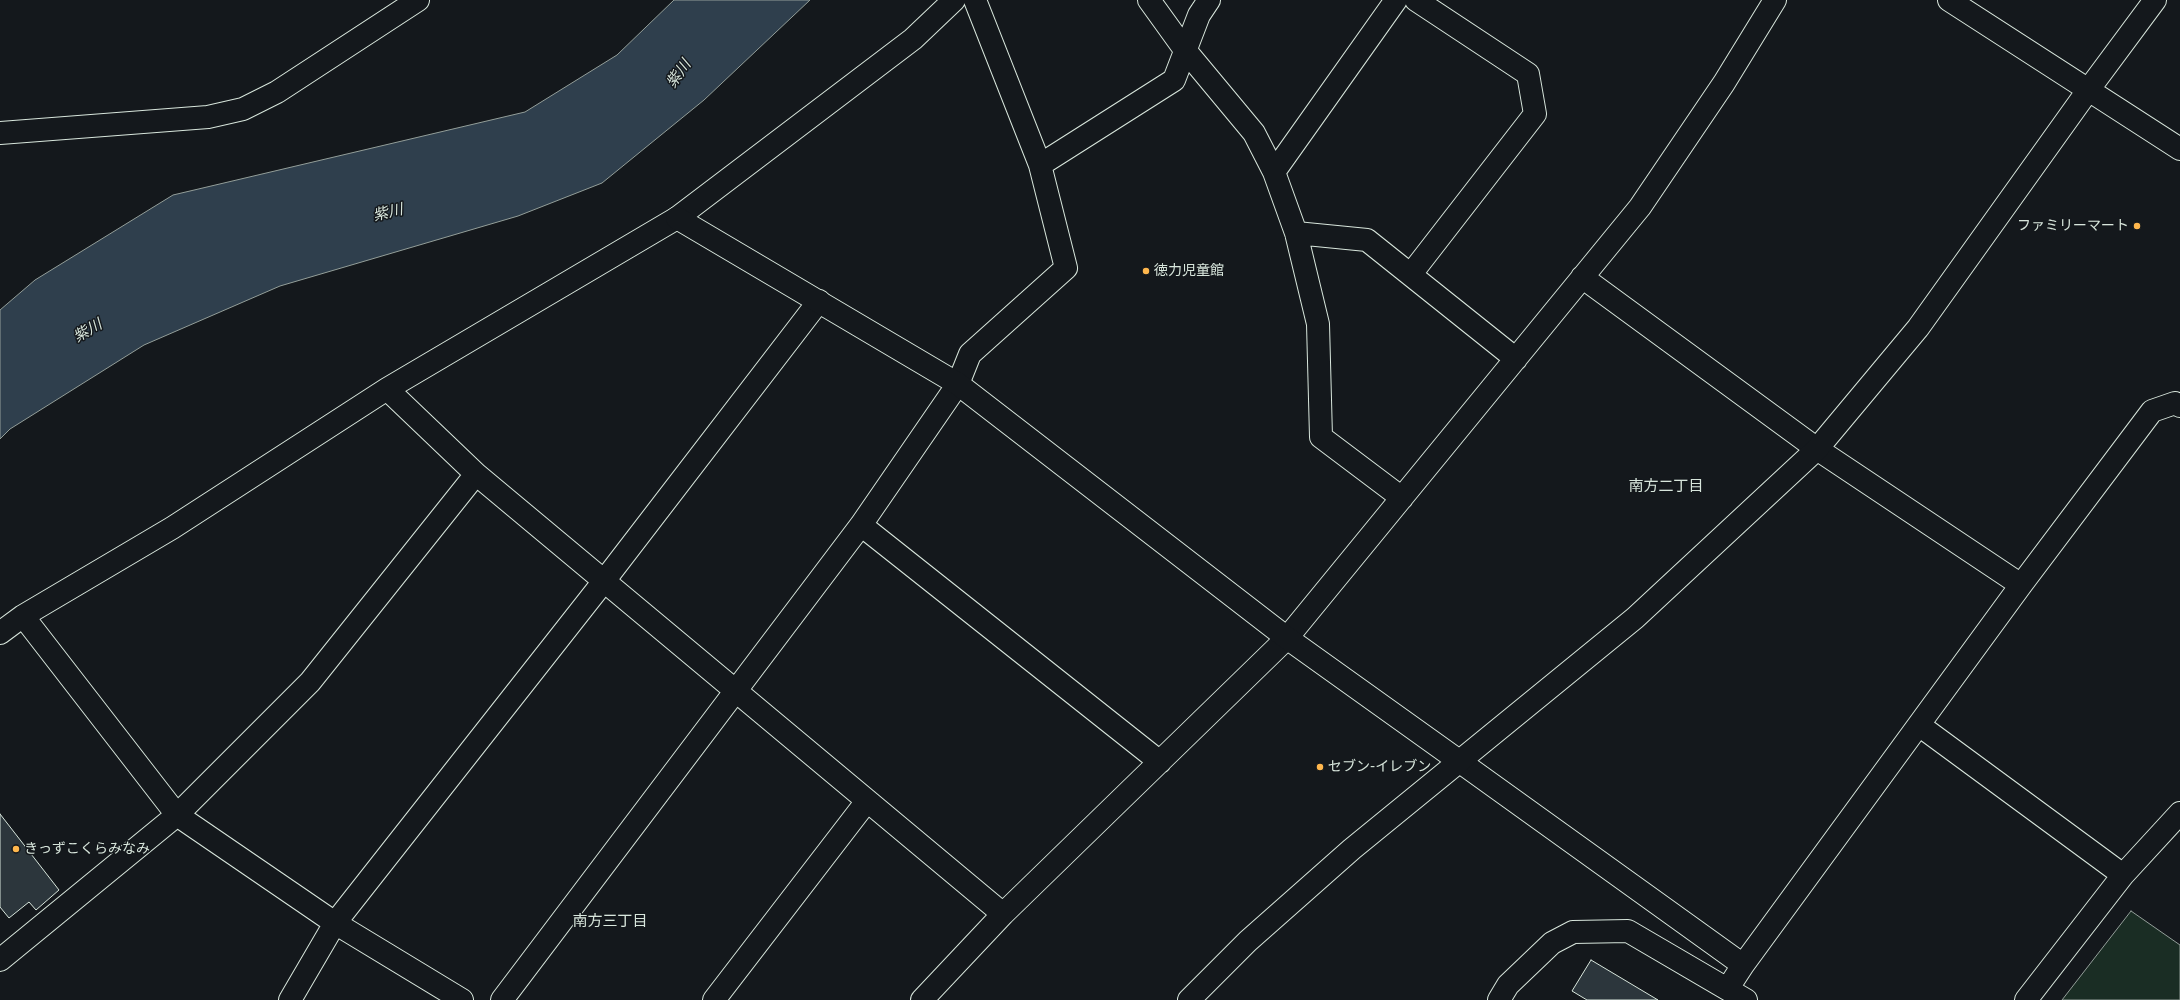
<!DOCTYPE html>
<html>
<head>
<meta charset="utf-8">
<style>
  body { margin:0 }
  canvas { display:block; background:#14181c }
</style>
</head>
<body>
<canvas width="2180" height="1000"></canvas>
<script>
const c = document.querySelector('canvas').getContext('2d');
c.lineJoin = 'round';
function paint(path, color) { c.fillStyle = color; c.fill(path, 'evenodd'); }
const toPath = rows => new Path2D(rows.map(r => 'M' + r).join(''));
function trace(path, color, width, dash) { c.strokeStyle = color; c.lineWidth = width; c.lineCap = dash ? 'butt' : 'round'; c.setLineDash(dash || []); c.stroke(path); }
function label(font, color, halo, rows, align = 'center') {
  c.font = font + ' "Fira Sans Condensed","Noto Sans JP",sans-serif'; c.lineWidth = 3; c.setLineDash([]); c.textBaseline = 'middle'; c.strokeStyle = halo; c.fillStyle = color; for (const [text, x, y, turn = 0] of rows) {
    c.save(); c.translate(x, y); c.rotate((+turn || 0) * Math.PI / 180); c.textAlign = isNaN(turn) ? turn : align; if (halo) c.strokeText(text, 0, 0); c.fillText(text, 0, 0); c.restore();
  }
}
const green = toPath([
  [2131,911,2180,945,2180,1000,2062,1000,2131,911]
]);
paint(green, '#1a2d24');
trace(green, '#939e99', 1);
const water = toPath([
  [674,0,810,0,704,100,602,183,518,216,280,286,144,345,10,429,0,439,0,310,35,280,173,195,525,112,617,55,674,0]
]);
paint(water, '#2f3f4d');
trace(water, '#939e99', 1);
const building = toPath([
  [0,814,59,890,36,910,29,902,9,918,0,907,0,814],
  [1591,960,1658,1000,1587,1000,1572,991,1591,960]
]);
paint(building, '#2c363c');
trace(building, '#d8e6dc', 1);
const street = toPath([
  [1149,0,1185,50,1254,133,1274,172,1296,233,1318,324,1321,437,1402,498],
  [1040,165,1174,80,1199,15,1209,0],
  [1274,172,1396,0],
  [1296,233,1367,240,1516,359],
  [1411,274,1535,114,1528,74,1416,0],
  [1582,277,1817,449,2021,585],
  [387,389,476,474,1003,914],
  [861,525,1160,762],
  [23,616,177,815,335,923,462,1000],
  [0,633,23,616,172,528,387,389,677,218,913,39,954,0],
  [1919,725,2123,875],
  [1459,761,1743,965],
  [0,960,177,815,310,682,476,474],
  [1728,988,1743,965,2021,585,2152,411,2175,403,2180,406],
  [290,1000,335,923,604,581,819,301],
  [502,1000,861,525,958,384,970,354,1066,268,1040,165,975,0],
  [714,1000,867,801],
  [922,1000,1003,914,1287,638,1640,207,1724,83,1775,0],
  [1499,1000,1508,985,1552,943,1573,932,1628,931,1746,1000],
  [2026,1000,2123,875,2180,813]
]);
const secondary = toPath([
  [1949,0,2180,149],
  [0,133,208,117,243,109,277,92,418,0],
  [677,218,958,384,1287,638,1459,761],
  [1189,1000,1248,941,1352,849,1635,618,1817,449,1918,328,2089,89,2155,0]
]);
trace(street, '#d8e6dc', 24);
trace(secondary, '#d8e6dc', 24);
trace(street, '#14181c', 22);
trace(secondary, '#14181c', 22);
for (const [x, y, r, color] of [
  [2137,226,4,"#ffb74d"],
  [1146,271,4,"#ffb74d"],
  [1320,767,4,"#ffb74d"],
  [16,849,4,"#ffb74d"]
]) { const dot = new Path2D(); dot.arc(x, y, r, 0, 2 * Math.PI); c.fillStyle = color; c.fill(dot); trace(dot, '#14181c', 1.5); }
label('14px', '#d8e6dc', '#14181c', [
  ["ファミリーマート",2129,226,"right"],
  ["徳力児童館",1154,271],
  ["セブン-イレブン",1328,767],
  ["きっずこくらみなみ",24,849]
], 'left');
label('italic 15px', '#d8e6dc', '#14181c', [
  ["紫川",679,74,-55],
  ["紫川",388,213,-13],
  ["紫川",88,331,-30]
]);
label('15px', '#d8e6dc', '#14181c', [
  ["南方二丁目",1666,487],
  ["南方三丁目",610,922]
]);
</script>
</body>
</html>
